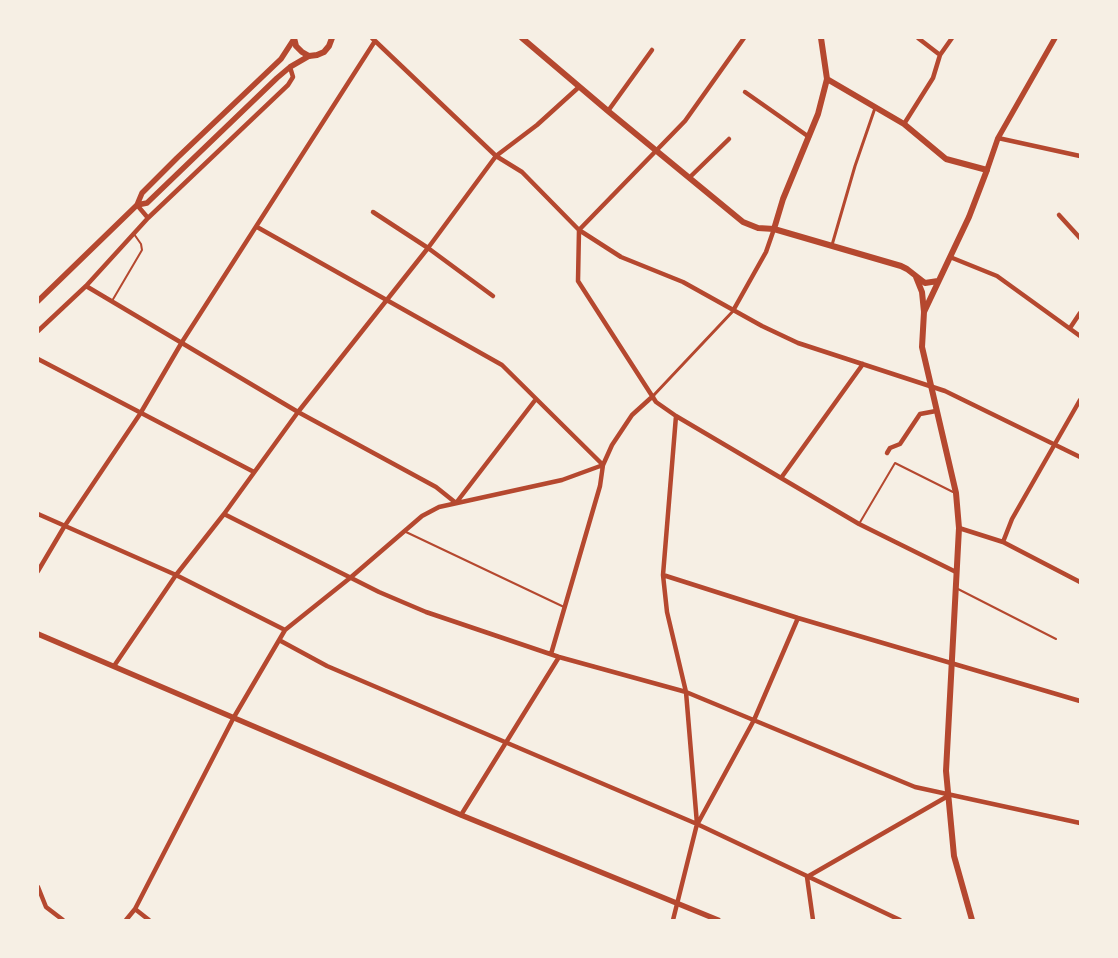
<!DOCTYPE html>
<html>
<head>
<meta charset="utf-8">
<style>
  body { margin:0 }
  #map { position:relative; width:1118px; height:958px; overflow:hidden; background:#f6efe4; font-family:"Open Sans",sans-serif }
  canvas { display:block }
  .frame { position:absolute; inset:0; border:39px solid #f6efe4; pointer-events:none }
</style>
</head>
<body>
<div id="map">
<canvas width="1118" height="958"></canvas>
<div class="frame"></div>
</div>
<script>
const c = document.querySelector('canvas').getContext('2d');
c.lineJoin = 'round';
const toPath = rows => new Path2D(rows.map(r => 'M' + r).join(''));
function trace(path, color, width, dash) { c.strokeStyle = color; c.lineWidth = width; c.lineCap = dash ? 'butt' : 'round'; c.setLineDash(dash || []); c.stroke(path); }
trace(toPath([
  [112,301,142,250,141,244,134,234],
  [859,524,895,463,953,492],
  [406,532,564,607],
  [958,589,1056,639]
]), '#b5482f', 2);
trace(toPath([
  [832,245,855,166,875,108],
  [653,396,734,310]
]), '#b5482f', 3);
trace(toPath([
  [372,38,496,156,522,172,579,230,621,257,683,282,762,326,798,343,945,391,1080,457],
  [918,38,940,55],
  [745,92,809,137],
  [608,111,652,50],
  [904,124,933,78,940,55,952,38],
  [998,138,1080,156],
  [689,178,729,139],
  [137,205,148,218],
  [373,212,428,248,493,296],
  [1059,215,1080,238],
  [257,227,502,365,603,465],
  [579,230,578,281,656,402,676,416,859,524,956,572],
  [579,230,685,121,744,38],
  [950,257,997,276,1080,336],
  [86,286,298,412,436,487,456,503,536,399],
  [734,309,766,252,774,229],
  [1070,328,1080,313],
  [38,331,86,286,148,218,288,85,293,77,290,67],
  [38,359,254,472],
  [887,453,890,448,900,444,920,414,936,411],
  [781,478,863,364],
  [38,514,176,575,285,630],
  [224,514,379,592,426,612,559,657,686,692,915,787,1080,823],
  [959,528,1003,542,1080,582],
  [1003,542,1012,519,1080,400],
  [38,571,64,527,140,414,182,342,375,41],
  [663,575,798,618,1080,701],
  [279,640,327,666,697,824,900,920],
  [551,654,600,486,603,465,612,445,632,415,653,396],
  [114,666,176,575,224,514,298,412,428,248,496,156,537,125,579,87],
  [461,815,559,657],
  [698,823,754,720,798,618],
  [38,887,46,907,63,920],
  [135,909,149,920],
  [126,920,135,909,234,717,285,630,350,578,422,516,439,507,562,480,603,465],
  [673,920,697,824,686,692,667,612,663,575,676,416],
  [813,920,807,877,948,796]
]), '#b5482f', 4.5);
trace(toPath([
  [987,170,998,138,1055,38],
  [137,205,147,203,277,78,290,67,309,56],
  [38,301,137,205,142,193,177,158,281,59,294,39],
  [38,634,461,815,718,920]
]), '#b5482f', 5.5);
trace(toPath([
  [294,38,296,46,302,52,309,56,317,55,324,52,329,46,332,38],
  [522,38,608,111,743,222,758,228,774,229,901,266,907,269,925,283,938,281],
  [827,79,904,124,946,159,987,170,969,217,924,312],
  [774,229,783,199,818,114,827,79,821,38],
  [916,277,922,292,924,312,922,347,956,493,959,528,946,771,954,856,972,920]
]), '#b5482f', 6);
</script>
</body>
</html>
